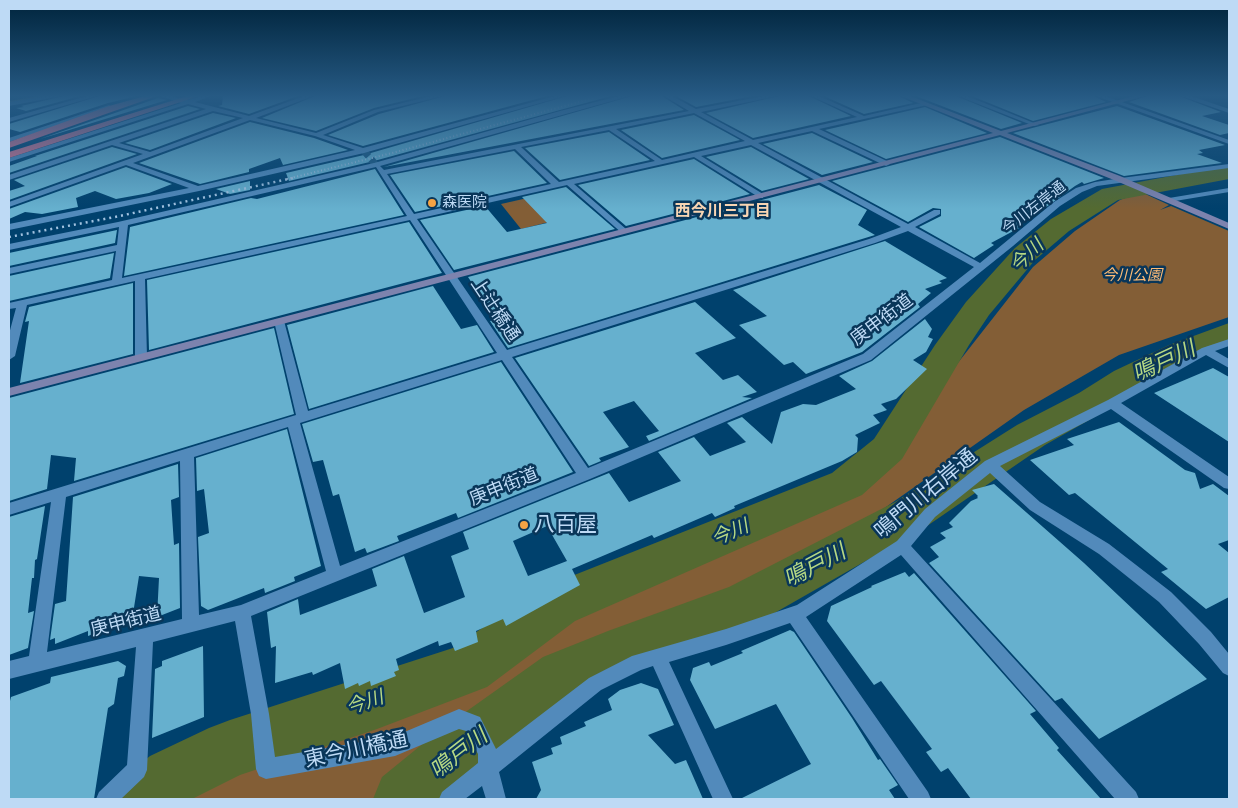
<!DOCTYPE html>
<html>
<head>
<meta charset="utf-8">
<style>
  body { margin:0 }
  #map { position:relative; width:1238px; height:808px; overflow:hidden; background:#00416d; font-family:"IBM Plex Serif",serif }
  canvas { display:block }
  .frame { position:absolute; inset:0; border:10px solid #bedaf5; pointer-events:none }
</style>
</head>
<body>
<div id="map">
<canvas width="1238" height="808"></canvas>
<div class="frame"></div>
</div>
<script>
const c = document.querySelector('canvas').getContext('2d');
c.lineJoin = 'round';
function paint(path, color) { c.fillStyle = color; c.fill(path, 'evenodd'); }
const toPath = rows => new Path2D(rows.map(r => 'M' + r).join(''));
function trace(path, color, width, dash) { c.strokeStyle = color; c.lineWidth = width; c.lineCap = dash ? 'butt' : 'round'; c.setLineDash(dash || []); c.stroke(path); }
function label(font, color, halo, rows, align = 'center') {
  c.font = font + ' "IBM Plex Serif","Noto Sans JP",serif'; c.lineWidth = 5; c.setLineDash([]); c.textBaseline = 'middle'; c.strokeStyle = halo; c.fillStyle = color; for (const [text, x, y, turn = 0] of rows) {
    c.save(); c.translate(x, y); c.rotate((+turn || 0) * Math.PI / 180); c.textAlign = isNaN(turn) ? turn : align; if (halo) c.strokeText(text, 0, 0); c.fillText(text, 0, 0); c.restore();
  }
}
paint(toPath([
  [1141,192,1169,205,1160,210,1171,206,1229,231,1229,317,1119,355,1024,410,859,526,745,592,660,624,458,740,378,799,185,799,221,771,479,678,583,608,753,537,875,474,957,364,1033,267,1075,231,1120,200],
  [532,197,557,220,521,229,501,204]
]), '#835e36');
paint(toPath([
  [39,96,47,96,9,103,9,101,39,96]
]), '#748c6c');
paint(toPath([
  [1229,165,1229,179,1118,200,1069,231,1035,260,989,315,969,345,902,459,862,495,575,621,487,687,377,729,240,775,192,799,116,799,125,777,150,756,209,728,230,720,453,648,539,589,832,473,874,439,935,345,966,302,1015,248,1051,219,1102,189,1229,165],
  [1229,323,1229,345,1193,359,1140,387,1105,411,1045,445,927,526,764,619,627,674,581,695,478,775,450,799,373,799,382,777,436,733,543,657,608,631,729,587,895,502,1017,425,1079,393,1114,371,1169,345,1229,323]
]), '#546a31');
paint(toPath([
  [64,96,80,96,26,111,16,108,24,107,21,106],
  [99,96,137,96,108,103,20,132,9,129,9,124],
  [223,96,298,96,249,114,218,106,222,105],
  [315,96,423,96,374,108,316,131,262,118],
  [445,96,547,96,363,146,328,135,379,114],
  [567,96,611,96,374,161,289,181,286,173,364,155],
  [632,96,662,96,684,110,384,167],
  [676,96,753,96,696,107],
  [779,96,809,96,851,116,753,138,706,113],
  [824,96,899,96,913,103,864,114],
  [916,96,956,96,1022,123,1001,129],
  [972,96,1094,96,1106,102,1033,121],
  [1147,96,1179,96,1221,112,1202,116,1229,125,1229,133,1220,135,1129,102],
  [158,98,167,100,40,139],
  [188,106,200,109,9,173,9,166,37,156,35,156],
  [1117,106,1225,145,1199,150,1203,153,1197,154,1222,163,1124,176,1013,133],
  [925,107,987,133,886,159,825,130],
  [213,113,236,118,150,150,125,143],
  [694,115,740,140,662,158,621,130],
  [250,122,314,138,348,150,283,165,280,158,249,169,249,172,200,184,139,163],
  [609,132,650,160,560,180,525,148],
  [812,133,873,162,822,175,763,144],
  [1000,137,1104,178,1084,184,1082,182,1075,186,1038,213,1016,224,1020,226,1017,228,1019,228,991,243,994,245,974,258,919,227,941,216,941,209,933,208,908,222,832,181],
  [112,147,137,154,9,200,9,191,25,186,14,180],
  [751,147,809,179,762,191,706,157],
  [514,151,547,183,415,212,390,175],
  [694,159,750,194,626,226,578,185],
  [126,167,172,184,149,193,116,199,95,191,76,198,78,207,42,214,25,212,9,219,9,209],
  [375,169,404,215,124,276,130,227,251,198,257,199],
  [250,181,250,190,230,194,216,189],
  [819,185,867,210,858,225,875,235,508,348,490,321,495,320,490,314,492,313,468,277],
  [566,187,615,229,454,270,420,220,485,206,507,232,547,223,522,197],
  [409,222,442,273,149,350,147,280],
  [117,230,115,243,9,266,9,253],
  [885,241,947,278,939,281,942,283,925,289,931,293,918,304,920,307,862,352,806,374,793,362,784,365,739,325,767,316,733,290],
  [114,253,110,278,9,301,9,276],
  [133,283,133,354,20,383,29,321,25,322,29,307],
  [433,286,461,329,477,325,494,352,309,409,287,325],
  [695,302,736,338,695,353,723,380,738,375,757,392,742,397,752,398,649,441,646,436,659,431,634,401,603,412,629,447,599,458,601,461,589,466,515,358],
  [925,319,932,329,928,337,933,339,926,352,913,360,927,369,896,399,881,404,887,410,873,415,880,423,855,435,858,438,857,452,842,461,734,506,735,508,715,517,712,513,654,538,652,535,572,569,570,565,580,585,506,626,503,619,476,631,478,642,455,651,451,642,439,646,438,641,396,659,399,670,394,672,396,676,371,686,370,681,359,686,358,683,345,689,340,663,313,675,312,672,275,683,276,646,271,648,267,612,298,599,300,615,377,586,372,569,404,556,424,613,465,597,451,556,469,549,463,532,609,473,629,502,681,481,658,452,694,437,710,456,746,442,727,423,742,417,772,444,781,412,803,404,816,405,856,389,839,376,872,361],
  [547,526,567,561,528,576,513,541],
  [274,328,294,414,74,481,76,458,51,455,47,489,9,501,9,398],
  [501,362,573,472,458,518,456,513,397,536,399,541,367,553,365,548,355,552,339,494,333,496,323,460,313,462,302,424],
  [1213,368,1229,377,1229,442,1154,393],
  [1119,422,1185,470,1195,473,1200,489,1213,484,1229,496,1229,540,1218,544,1229,553,1229,597,1206,609,1161,572,1168,569,1075,493,1069,495,1030,460,1074,445,1067,439],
  [287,429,321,566,294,577,295,581,265,593,264,588,208,610,201,606,198,537,209,533,204,489,197,491,196,458],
  [178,464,179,497,171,500,174,545,179,543,180,608,157,617,159,578,139,576,132,620,88,636,88,631,55,644,55,638,50,640,55,604,66,601,73,497],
  [994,484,1084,563,1207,679,1099,739,1062,698,1055,701,929,563,939,557,930,547,946,538,940,533,953,527,949,523,971,501,978,498,977,497,978,496,972,490],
  [45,506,37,559,35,560,34,578,32,578,28,613,34,611,28,648,9,655,9,517],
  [905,572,909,577,914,573,1036,711,1030,714,1059,748,1057,750,1101,799,971,799,948,768,941,772,926,752,932,749,881,681,874,685,827,621,831,606,872,587,871,586],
  [790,630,794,632,852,718,878,760,880,759,898,785,889,790,895,799,740,799,811,764,776,704,715,729,690,680,693,668,709,662,711,666,743,653,741,651],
  [203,646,204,717,152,738,155,669,162,666,162,661],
  [118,661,126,666,124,676,118,678,114,704,108,708,94,799,9,799,9,705,11,697,50,683,51,677],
  [641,683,658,689,674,725,648,735,675,764,686,760,703,799,536,799,541,790,532,762,553,754,551,748,562,744,560,737,586,726,584,722,612,710,608,699,620,690]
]), '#66b0ce');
trace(toPath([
  [364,151,376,165]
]), '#1c5881', 7, [7, 4]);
paint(toPath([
  [47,96,62,96,9,106,9,102,47,96],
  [87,96,97,96,9,122,9,118,87,96],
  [160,96,171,96,188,100,201,96,211,96,195,102,249,116,304,96,313,96,256,118,316,133,374,110,431,96,443,96,378,112,323,135,363,148,555,96,565,96,364,153,199,191,9,230,9,224,189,188,126,165,9,207,9,202,143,154,112,145,9,180,9,175,206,109,188,104,9,162,9,158,181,103,160,96],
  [213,111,243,118,150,152,119,143,213,111],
  [250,120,315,136,355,150,198,186,133,163,250,120],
  [619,96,630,96,380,166,384,170,689,111,664,96,672,96,696,109,764,96,777,96,701,112,753,140,857,117,811,96,819,96,864,116,925,102,928,104,927,105,819,129,889,162,890,164,886,166,812,131,758,143,908,224,934,210,940,210,940,214,915,227,980,263,1054,202,1076,188,1095,182,1121,178,1229,164,1229,168,1097,186,1082,192,1060,206,1013,246,871,360,590,479,251,616,269,714,275,757,395,736,459,709,480,717,496,749,589,678,632,656,726,629,797,605,897,541,925,509,985,461,1108,400,1202,348,1229,339,1229,346,1215,351,1229,359,1229,368,1206,355,1121,403,1229,477,1229,489,1224,488,1111,409,1000,466,1040,502,1109,544,1171,592,1211,632,1229,654,1229,676,1223,673,1199,644,1159,602,1099,554,1030,510,990,473,935,517,911,546,1136,792,1139,799,1115,799,901,555,806,617,928,792,931,799,909,799,790,623,726,645,669,662,733,799,713,799,653,666,641,670,601,690,499,772,506,799,486,799,482,786,465,799,439,799,442,792,478,763,478,754,466,731,459,729,395,756,266,779,259,776,256,769,251,714,235,621,153,642,147,770,144,777,121,799,96,799,99,792,127,765,136,647,9,679,9,661,29,656,51,502,9,515,9,503,296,415,274,321,275,319,283,319,284,321,308,411,497,353,410,220,145,279,147,357,141,361,135,357,135,281,27,305,15,356,9,360,9,334,16,308,9,309,9,303,112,280,116,251,9,274,9,268,117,245,119,227,9,250,9,244,118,222,374,163,560,111,619,96],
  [694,113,745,141,662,160,616,129,694,113],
  [609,130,655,161,559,182,521,147,609,130],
  [751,145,901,227,869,239,507,350,417,219,567,185,623,234,627,231,626,229,574,184,694,157,760,198,763,198,763,194,701,156,751,145],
  [515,149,551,184,414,214,387,174,515,149],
  [376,167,407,216,122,278,128,225,376,167],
  [908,231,974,267,863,354,588,468,512,357,875,243,908,231],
  [502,360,576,473,340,566,300,423,502,360],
  [288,427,326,571,241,605,199,615,194,457,288,427],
  [180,461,182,619,47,652,66,497,180,461],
  [958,96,967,96,1039,125,1034,126,958,96],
  [1096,96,1105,96,1229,140,1229,144,1096,96],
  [1181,96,1191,96,1229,109,1229,113,1181,96],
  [109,105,111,106,111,108,9,142,9,138,109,105],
  [1229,188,1229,192,1169,202,1165,200,1169,198,1229,188]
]), '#528abb');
paint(toPath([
  [901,96,910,96,1001,131,1134,96,1145,96,1007,133,1120,176,1229,223,1229,229,1114,180,1000,135,9,396,9,388,993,133,901,96]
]), '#7d83ae');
paint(toPath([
  [145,96,157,96,9,148,9,142,109,106,145,96],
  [187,96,199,96,9,158,9,152,187,96]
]), '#e2748e');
trace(toPath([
  [287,179,396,152,601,96]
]), '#a2c3e1', 2, [1, 2.5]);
trace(toPath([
  [9,237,115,217,293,178]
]), '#a2c3e1', 2.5, [2, 4]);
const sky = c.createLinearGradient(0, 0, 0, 209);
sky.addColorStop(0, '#00243c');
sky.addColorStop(0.46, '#265a84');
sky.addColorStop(1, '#265a8400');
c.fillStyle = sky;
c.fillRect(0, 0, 1238, 209);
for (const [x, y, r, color] of [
  [432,203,5,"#f4a344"],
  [524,525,5,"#f4a344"]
]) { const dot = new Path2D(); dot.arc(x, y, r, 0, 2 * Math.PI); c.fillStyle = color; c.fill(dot); trace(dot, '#093659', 2); }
label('15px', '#bedaf5', '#093659', [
  ["森医院",442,203]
], 'left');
label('15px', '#bedaf5', '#093659', [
  ["今川左岸通",1034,208,-38]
]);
label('italic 15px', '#ffbc76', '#093659', [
  ["今川公園",1132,276]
]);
label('bold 16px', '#f8d5b3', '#093659', [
  ["西今川三丁目",723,211]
]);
label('18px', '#bedaf5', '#093659', [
  ["上辻橋通",495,310,56],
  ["庚申街道",882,320,-37],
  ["庚申街道",504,487,-22],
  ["庚申街道",126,622,-14]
]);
label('italic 19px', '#b6d883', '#093659', [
  ["今川",1027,256,-44],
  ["今川",730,533,-23],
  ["今川",365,703,-19]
]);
label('21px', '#bedaf5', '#093659', [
  ["鳴門川右岸通",926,494,-40],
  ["東今川橋通",356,750,-12]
]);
label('21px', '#bedaf5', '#093659', [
  ["八百屋",534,525]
], 'left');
label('italic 22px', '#b6d883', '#093659', [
  ["鳴戸川",1164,362,-25],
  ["鳴戸川",815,566,-28],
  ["鳴戸川",459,754,-38]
]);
</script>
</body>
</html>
